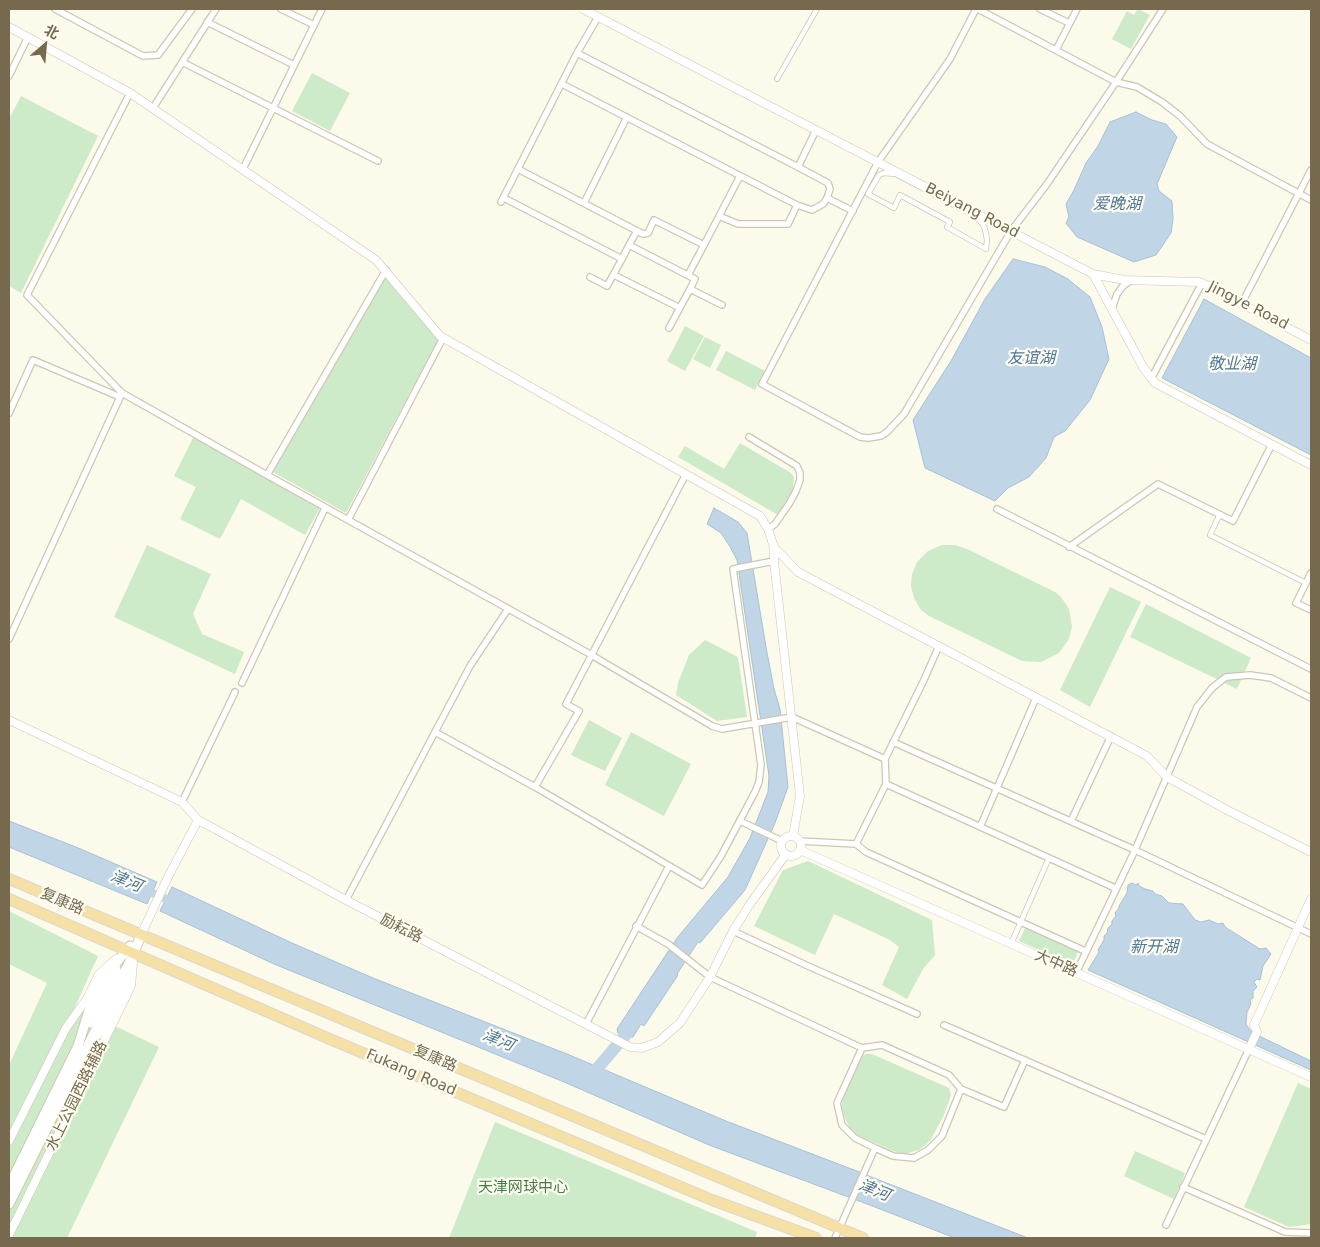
<!DOCTYPE html>
<html>
<head>
<meta charset="utf-8">
<style>
  body { margin:0 }
  #map { position:relative; width:1320px; height:1247px; overflow:hidden; background:#fcfaeb; font-family:"DejaVu Sans","Noto Sans SC",sans-serif }
  canvas { display:block }
  .frame { position:absolute; inset:0; border:10px solid #77694e; pointer-events:none }
  .north { position:absolute; left:20px; top:20px; width:50px; height:50px; -webkit-text-stroke:4px #fefdf2; paint-order:stroke; rotate:27deg; font-size:14px; font-weight:700; line-height:20px; text-align:center; color:#77694e }
  .north::after { content:''; display:block; margin:auto; width:18px; height:22px; background:#77694e; clip-path:polygon(50% 0,100% 100%,50% 72%,0 100%) }
</style>
</head>
<body>
<div id="map">
<canvas width="1320" height="1247"></canvas>
<div class="frame"></div>
<div class="north">北</div>
</div>
<script>
const c = document.querySelector('canvas').getContext('2d');
c.lineJoin = 'round';
function paint(path, color) { c.fillStyle = color; c.fill(path, 'evenodd'); }
const toPath = rows => new Path2D(rows.map(r => 'M' + r).join(''));
function trace(path, color, width, dash) { c.strokeStyle = color; c.lineWidth = width; c.lineCap = dash ? 'butt' : 'round'; c.setLineDash(dash || []); c.stroke(path); }
function label(font, color, halo, rows, align = 'center') {
  c.font = font + ' "DejaVu Sans","Noto Sans SC",sans-serif'; c.lineWidth = 4.5; c.setLineDash([]); c.textBaseline = 'middle'; c.strokeStyle = halo; c.fillStyle = color; for (const [text, x, y, turn = 0] of rows) {
    c.save(); c.translate(x, y); c.rotate((+turn || 0) * Math.PI / 180); c.textAlign = isNaN(turn) ? turn : align; if (halo) c.strokeText(text, 0, 0); c.fillText(text, 0, 0); c.restore();
  }
}
paint(toPath([
  [1138,9,1150,15,1131,49,1112,39,1127,11,1134,15],
  [312,73,350,93,330,131,292,111],
  [21,96,98,136,21,293,9,286,9,119],
  [385,276,439,338,346,513,271,471],
  [685,326,704,336,685,371,667,361],
  [705,337,721,345,710,368,693,359],
  [726,351,765,371,755,390,716,370],
  [195,434,322,504,305,535,241,499,220,539,180,519,196,487,174,476],
  [740,443,791,473,794,477,793,489,778,515,678,457,685,446,724,469],
  [147,545,211,574,193,614,202,634,244,652,235,674,114,617],
  [955,545,967,549,1055,592,1061,597,1069,609,1072,627,1069,639,1059,653,1041,662,1022,661,929,616,921,610,914,598,911,586,912,574,917,562,928,551,942,545],
  [1110,587,1141,602,1090,707,1060,690],
  [1146,604,1251,658,1237,689,1130,637],
  [705,640,738,657,747,717,717,721,676,695,678,683,689,655],
  [589,720,622,738,605,771,571,755],
  [631,732,691,764,664,816,605,785],
  [808,861,932,920,935,955,923,969,907,999,882,985,899,947,890,940,834,914,815,955,754,926,783,870],
  [9,911,98,956,75,1007,159,1047,67,1238,9,1238,9,1065,47,983,9,964],
  [1025,928,1078,952,1072,965,1019,941],
  [866,1054,872,1054,949,1088,951,1095,944,1115,930,1141,919,1150,904,1154,893,1151,859,1136,850,1128,845,1118,842,1107,843,1096,862,1056],
  [1298,1083,1311,1089,1311,1224,1289,1227,1244,1207],
  [495,1122,757,1232,755,1238,449,1238],
  [1135,1151,1185,1173,1174,1199,1124,1176]
]), '#cdeac9');
const water = toPath([
  [1136,112,1152,120,1166,124,1177,137,1157,184,1159,191,1172,201,1173,219,1171,233,1156,255,1134,262,1077,237,1066,223,1069,217,1066,204,1074,190,1086,163,1098,146,1110,122,1136,112],
  [1013,259,1045,267,1068,279,1090,297,1102,327,1109,359,1090,400,1065,431,1054,437,1046,458,1029,477,1008,488,995,501,925,468,913,420,951,361,985,299,1013,259],
  [1204,299,1311,358,1311,455,1162,378,1204,299],
  [714,508,738,522,747,533,766,647,774,689,780,709,788,787,775,823,745,890,700,943,698,942,677,974,678,975,644,1026,641,1024,633,1037,624,1037,618,1033,617,1029,677,938,728,877,750,838,768,792,769,776,737,560,729,545,721,533,707,524,714,508],
  [9,821,76,847,157,882,147,904,9,847,9,821],
  [1132,883,1136,885,1138,883,1139,886,1145,889,1153,891,1155,894,1162,896,1169,903,1183,904,1195,920,1201,922,1209,920,1218,924,1223,923,1225,927,1260,949,1266,948,1271,954,1263,966,1260,980,1257,979,1254,982,1257,987,1253,991,1253,998,1250,1000,1251,1004,1247,1012,1246,1024,1250,1030,1257,1035,1311,1061,1311,1070,1088,970,1099,952,1098,950,1104,940,1104,936,1107,933,1108,928,1112,924,1112,921,1116,916,1115,913,1119,908,1119,906,1127,893,1128,885,1132,883],
  [172,887,292,943,373,978,567,1054,726,1121,862,1173,851,1198,709,1145,564,1082,274,964,160,911,172,887],
  [866,1175,1028,1238,955,1238,854,1199,866,1175]
]);
paint(water, '#c0d5e6');
trace(water, '#a6c1d7', 1);
trace(toPath([
  [143,889,173,902]
]), '#c0d5e6', 8);
trace(toPath([
  [590,1077,624,1037,632,1024]
]), '#c0d5e6', 12);
const pedestrian = toPath([
  [777,79,817,9],
  [884,173,896,174,971,214,982,223,985,229,987,240,986,249,947,227,950,222,900,195,894,208,868,194,879,175,884,173],
  [1220,514,1210,535,1306,583],
  [1011,944,1049,858]
]);
const minor = toPath([
  [55,9,143,56,158,55,192,9],
  [281,9,314,25],
  [976,9,950,59,878,162,762,384,860,437,868,438,881,436,887,432,904,414,1011,231,1047,184,1116,82,978,9],
  [1040,9,1069,23],
  [1163,9,1116,82,1137,87,1162,102,1180,116,1207,144,1311,200],
  [207,22,294,65],
  [1056,50,1077,9],
  [577,53,798,167,816,130],
  [182,62,378,161],
  [9,76,28,37],
  [562,84,797,205],
  [130,93,27,295,122,393,267,475,588,653,712,726,722,729,792,717,885,759,886,784,856,844,799,841],
  [153,108,216,9],
  [798,167,828,183,830,189,827,198],
  [243,169,322,9],
  [518,169,643,234,648,233,654,220,704,245,688,275],
  [504,198,622,259,629,245,695,279,690,289,722,305],
  [501,202,577,53,598,17],
  [584,203,627,117],
  [719,216,738,224,788,224,797,205,812,210,823,204,827,198,853,211],
  [629,245,637,231],
  [704,245,739,178],
  [614,275,680,308],
  [590,277,607,286,622,259],
  [1242,303,1311,170],
  [1112,309,1117,294,1123,286,1131,280],
  [669,328,690,289],
  [1151,379,1202,283],
  [9,413,33,360,120,397],
  [749,437,797,466,800,473,800,480,796,491,789,504,775,524,768,529],
  [267,475,386,270],
  [997,509,1311,669],
  [348,520,443,338],
  [1069,547,1158,484,1233,521,1272,444],
  [1311,573,1296,603,1311,610],
  [9,639,122,393],
  [242,683,325,508],
  [435,732,535,787,702,885,721,856,755,792,759,782,761,765,733,569,774,561],
  [893,742,1135,850,1311,934],
  [885,759,923,682,939,646],
  [886,784,1115,888],
  [535,787,579,711,566,704,686,474],
  [182,802,235,692],
  [740,821,782,841],
  [1071,821,1111,736],
  [980,827,1036,698],
  [856,844,866,852,1085,951],
  [346,900,470,666,508,609],
  [636,926,668,944,710,977,862,1048],
  [733,931,808,966,917,1014],
  [1076,973,1135,850,1197,707,1212,688,1226,677,1250,675,1271,678,1311,698],
  [586,1024,669,866],
  [944,1025,1206,1139],
  [882,1045,949,1075,961,1089,942,1136,928,1150,914,1158,893,1156,875,1148,855,1138,842,1125,837,1103,862,1048,882,1045],
  [961,1089,1004,1107,1025,1060],
  [1183,1187,1285,1232,1311,1233],
  [1166,1225,1249,1049],
  [835,1238,875,1148]
]);
const tertiary = toPath([
  [583,9,1093,274,1143,367,1155,383,1311,465],
  [9,27,130,93,376,260,440,336,760,516,768,529,774,547,774,561,800,796,793,836],
  [1093,274,1124,280,1200,282,1311,340],
  [774,547,798,572,1147,756,1167,777,1227,810,1311,852],
  [9,720,182,802,198,820,213,828,346,900,630,1047,642,1048,658,1042,680,1023,710,977,733,931,750,904,786,854],
  '781 846a10 10 0 1 1 20 0a10 10 0 1 1-20 0Z',
  [800,850,1311,1077],
  [141,935,167,879,198,820],
  [1249,1049,1257,1032,1254,1025,1311,899],
  [9,1141,66,1028,88,997,99,974,116,959],
  [9,1235,131,986,133,963]
]);
const secondary = toPath([
  [90,1023,116,969],
  [97,1035,115,1010,126,984,130,967],
  [9,1186,78,1046,91,1004,104,978,130,946],
  [9,1204,133,955,141,935]
]);
const trunk = toPath([
  [9,879,863,1238],
  [9,899,332,1040,712,1200,816,1238]
]);
trace(pedestrian, '#cec6b0', 6);
trace(minor, '#cec6b0', 8);
trace(tertiary, '#cec6b0', 9);
trace(secondary, '#d1c8ae', 11);
trace(trunk, '#dcd8d1', 12);
trace(pedestrian, '#fff', 4.5);
trace(minor, '#fff', 5.5);
trace(tertiary, '#fff', 8);
trace(secondary, '#fff', 9);
trace(trunk, '#f5e0a6', 10);
label('15px', '#77694e', '#fefdf2', [
  ["Beiyang Road",972,211,27],
  ["Jingye Road",1248,306,27],
  ["复康路",62,902,23],
  ["励耘路",401,929,27],
  ["大中路",1056,964,24],
  ["复康路",435,1059,23],
  ["Fukang Road",411,1073,23],
  ["水上公园西路辅路",77,1096,-64]
]);
label('15px', '#477c46', '#fefdf2', [
  ["天津网球中心",523,1188]
]);
label('italic 16px', '#4f7797', '#fefdf2', [
  ["爱晚湖",1117,205],
  ["友谊湖",1031,359],
  ["敬业湖",1232,365],
  ["津河",126,882,22],
  ["新开湖",1154,948],
  ["津河",498,1041,22],
  ["津河",874,1191,22]
]);
</script>
</body>
</html>
